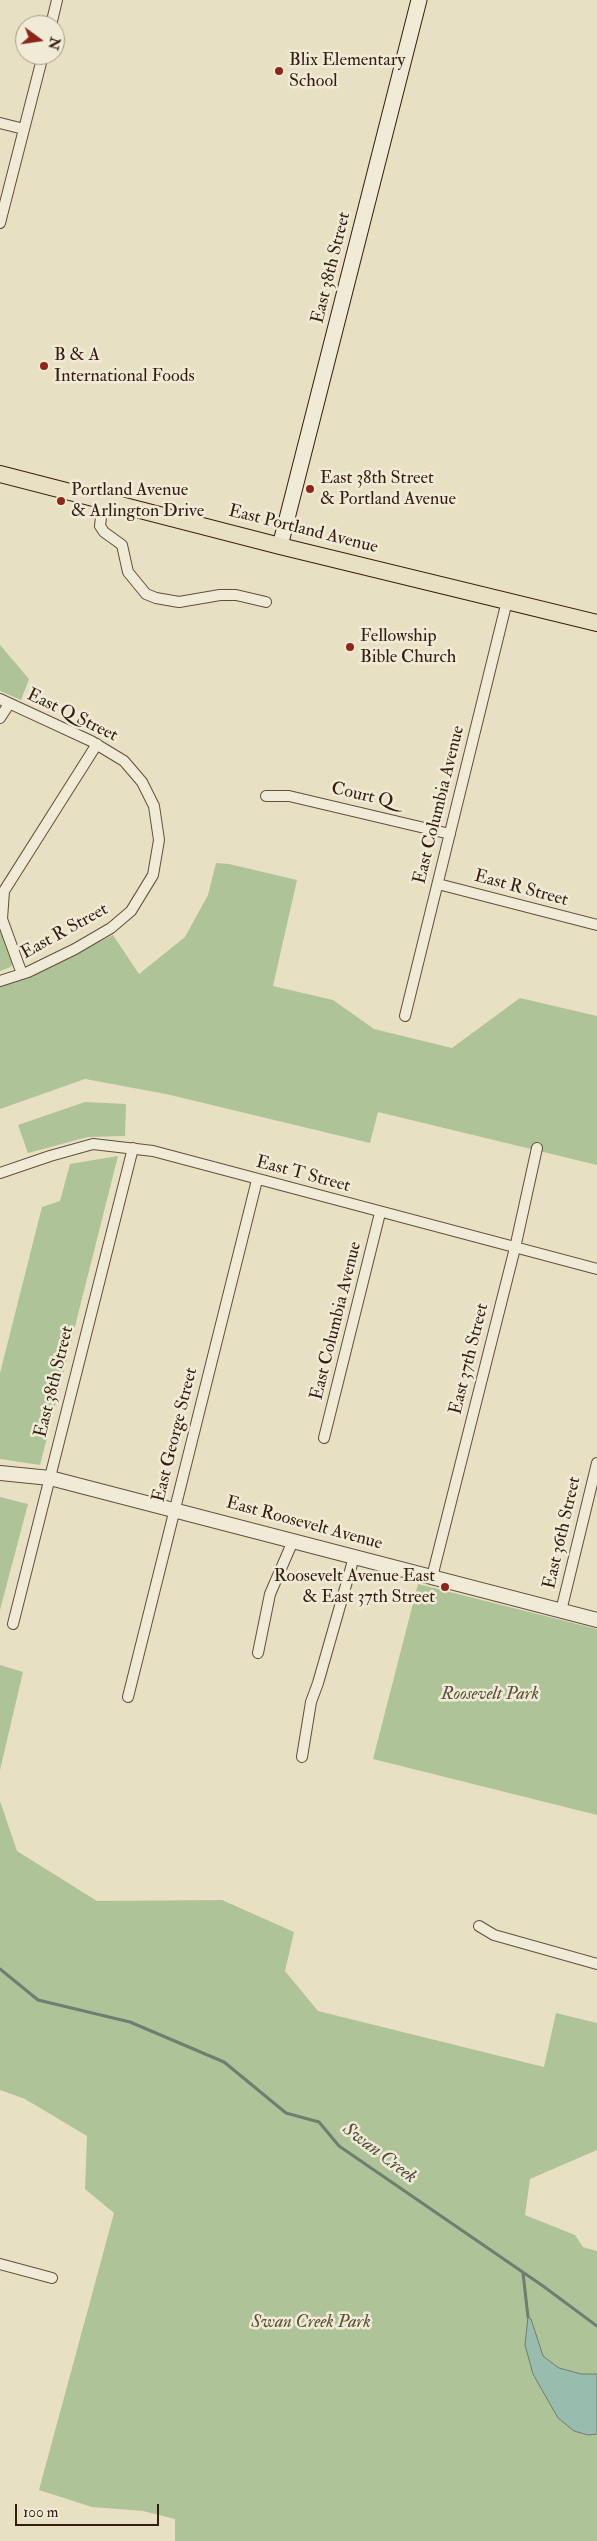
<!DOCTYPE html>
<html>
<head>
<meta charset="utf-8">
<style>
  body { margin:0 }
  #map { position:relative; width:597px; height:2541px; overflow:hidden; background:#e8e0c2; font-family:"IM FELL Double Pica",serif }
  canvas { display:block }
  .north { position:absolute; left:15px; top:15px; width:50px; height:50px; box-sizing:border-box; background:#f0ebd7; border:1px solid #a59987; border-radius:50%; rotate:104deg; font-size:14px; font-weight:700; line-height:20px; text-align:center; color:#351d0e }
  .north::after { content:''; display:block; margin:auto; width:18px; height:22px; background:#8f2418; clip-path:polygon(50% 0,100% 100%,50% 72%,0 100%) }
  .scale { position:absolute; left:15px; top:2504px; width:144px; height:22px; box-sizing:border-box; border:2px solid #351d0e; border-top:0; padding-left:6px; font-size:15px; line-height:18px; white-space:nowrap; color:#351d0e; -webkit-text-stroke:4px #f0ebd7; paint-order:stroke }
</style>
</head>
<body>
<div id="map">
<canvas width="597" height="2541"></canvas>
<div class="north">N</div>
<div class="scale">100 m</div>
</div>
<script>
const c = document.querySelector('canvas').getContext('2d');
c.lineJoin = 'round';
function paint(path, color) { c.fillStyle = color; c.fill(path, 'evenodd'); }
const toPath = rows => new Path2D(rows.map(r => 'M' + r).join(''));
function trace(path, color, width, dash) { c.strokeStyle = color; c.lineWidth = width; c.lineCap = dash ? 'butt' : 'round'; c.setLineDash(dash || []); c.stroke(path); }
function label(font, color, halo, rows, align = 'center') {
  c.font = font + ' "IM FELL Double Pica",serif'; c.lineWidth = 5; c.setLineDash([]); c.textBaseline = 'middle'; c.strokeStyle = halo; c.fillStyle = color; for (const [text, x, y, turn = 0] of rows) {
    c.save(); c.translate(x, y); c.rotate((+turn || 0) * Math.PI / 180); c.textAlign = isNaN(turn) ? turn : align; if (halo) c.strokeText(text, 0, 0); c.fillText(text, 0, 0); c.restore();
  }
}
paint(toPath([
  [0,645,29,679,21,700,0,691],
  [216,863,229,864,297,880,273,986,333,1000,374,1029,452,1048,520,998,597,1016,597,1165,378,1112,370,1143,166,1094,85,1079,0,1109,0,986,28,978,113,935,139,974,185,937,208,895],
  [0,926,13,959,11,967,0,971],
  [85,1102,126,1104,125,1136,88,1137,28,1153,18,1125],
  [118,1156,40,1465,0,1459,0,1373,42,1207,60,1201,70,1164],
  [0,1497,28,1504,0,1610],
  [418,1584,597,1629,597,1815,373,1759],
  [0,1665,23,1672,0,1770],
  [0,1801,17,1851,97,1901,222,1900,294,1932,285,1971,318,2011,544,2067,556,2013,597,2023,597,2150,530,2179,525,2215,575,2235,583,2247,597,2251,597,2541,175,2541,175,2519,143,2511,92,2507,39,2490,114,2213,85,2189,87,2136,25,2099,0,2090]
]), '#afc398');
const water = toPath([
  [528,2317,531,2319,543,2356,559,2368,581,2374,597,2374,597,2434,588,2435,574,2431,558,2418,533,2374,525,2345,528,2317]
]);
paint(water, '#98bdaf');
trace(water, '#707d6f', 1);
trace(toPath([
  [0,1969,38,2000,130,2022,224,2062,286,2113,319,2122,339,2146,543,2286,597,2326],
  [523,2273,528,2317]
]), '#707d6f', 3);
const minor = toPath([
  [51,25,57,0],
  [0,123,24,129],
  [0,223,43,55],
  [103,500,100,526,104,532,122,545,128,572,146,594,156,598,179,602,220,595,236,595,266,602],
  [0,699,91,741,124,761,142,782,154,806,159,840,153,875,131,911,111,928,75,949,28,972,0,981],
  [0,718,9,704],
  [266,796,289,796,450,834],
  [438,884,597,925],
  [22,974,2,919,4,891,97,744],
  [405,1016,507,601],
  [0,1173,50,1156,93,1144,153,1151,597,1269],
  [324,1438,380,1213],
  [432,1577,515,1248,537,1148],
  [561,1611,597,1463],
  [13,1624,133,1148],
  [258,1653,270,1594,293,1541],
  [128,1697,257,1180],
  [302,1757,311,1702,318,1683,354,1557],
  [479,1926,494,1935,597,1964],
  [0,2264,52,2278]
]);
const tertiary = toPath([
  [0,1473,50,1478,597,1620]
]);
const secondary = toPath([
  [280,546,419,0]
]);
const primary = toPath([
  [0,474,280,546,597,623]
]);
trace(minor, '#624e3b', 12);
trace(tertiary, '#624e3b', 16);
trace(secondary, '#351d0e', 17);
trace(primary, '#351d0e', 18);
trace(minor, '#f0ebd7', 10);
trace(tertiary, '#f0ebd7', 14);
trace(secondary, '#f0ebd7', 15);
trace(primary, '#e8e0c2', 16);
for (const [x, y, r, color] of [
  [279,71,5,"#8f2418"],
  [44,366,5,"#8f2418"],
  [310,489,5,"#8f2418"],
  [61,501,5,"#8f2418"],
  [350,647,5,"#8f2418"],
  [445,1587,5,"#8f2418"]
]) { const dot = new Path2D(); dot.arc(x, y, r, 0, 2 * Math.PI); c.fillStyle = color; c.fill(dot); trace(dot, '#f0ebd7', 2); }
label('18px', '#351d0e', '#f0ebd7', [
  ["Blix Elementary",289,61],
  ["School",289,82],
  ["B & A",54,356],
  ["International Foods",54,377],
  ["East 38th Street",320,479],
  ["& Portland Avenue",320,500],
  ["Portland Avenue",71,491],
  ["& Arlington Drive",71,512],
  ["Fellowship",360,637],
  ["Bible Church",360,658],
  ["Roosevelt Avenue East",435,1577,"right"],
  ["& East 37th Street",435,1598,"right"]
], 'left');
label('18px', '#351d0e', '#f0ebd7', [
  ["East 38th Street",332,268,-76],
  ["East Portland Avenue",303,530,14],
  ["East Q Street",72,716,26],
  ["Court Q",362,796,13],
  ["East Columbia Avenue",440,805,-76],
  ["East R Street",521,889,15],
  ["East R Street",65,932,-29],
  ["East T Street",303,1175,15],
  ["East Columbia Avenue",337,1321,-76],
  ["East 37th Street",470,1359,-76],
  ["East 38th Street",55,1382,-76],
  ["East George Street",176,1435,-76],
  ["East Roosevelt Avenue",304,1524,15],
  ["East 36th Street",563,1533,-77]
]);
label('italic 18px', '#5a4f37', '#f0ebd7', [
  ["Roosevelt Park",490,1695],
  ["Swan Creek Park",311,2323]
]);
label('italic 19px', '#534d3e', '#f0ebd7', [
  ["Swan Creek",379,2154,37]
]);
</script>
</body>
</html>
